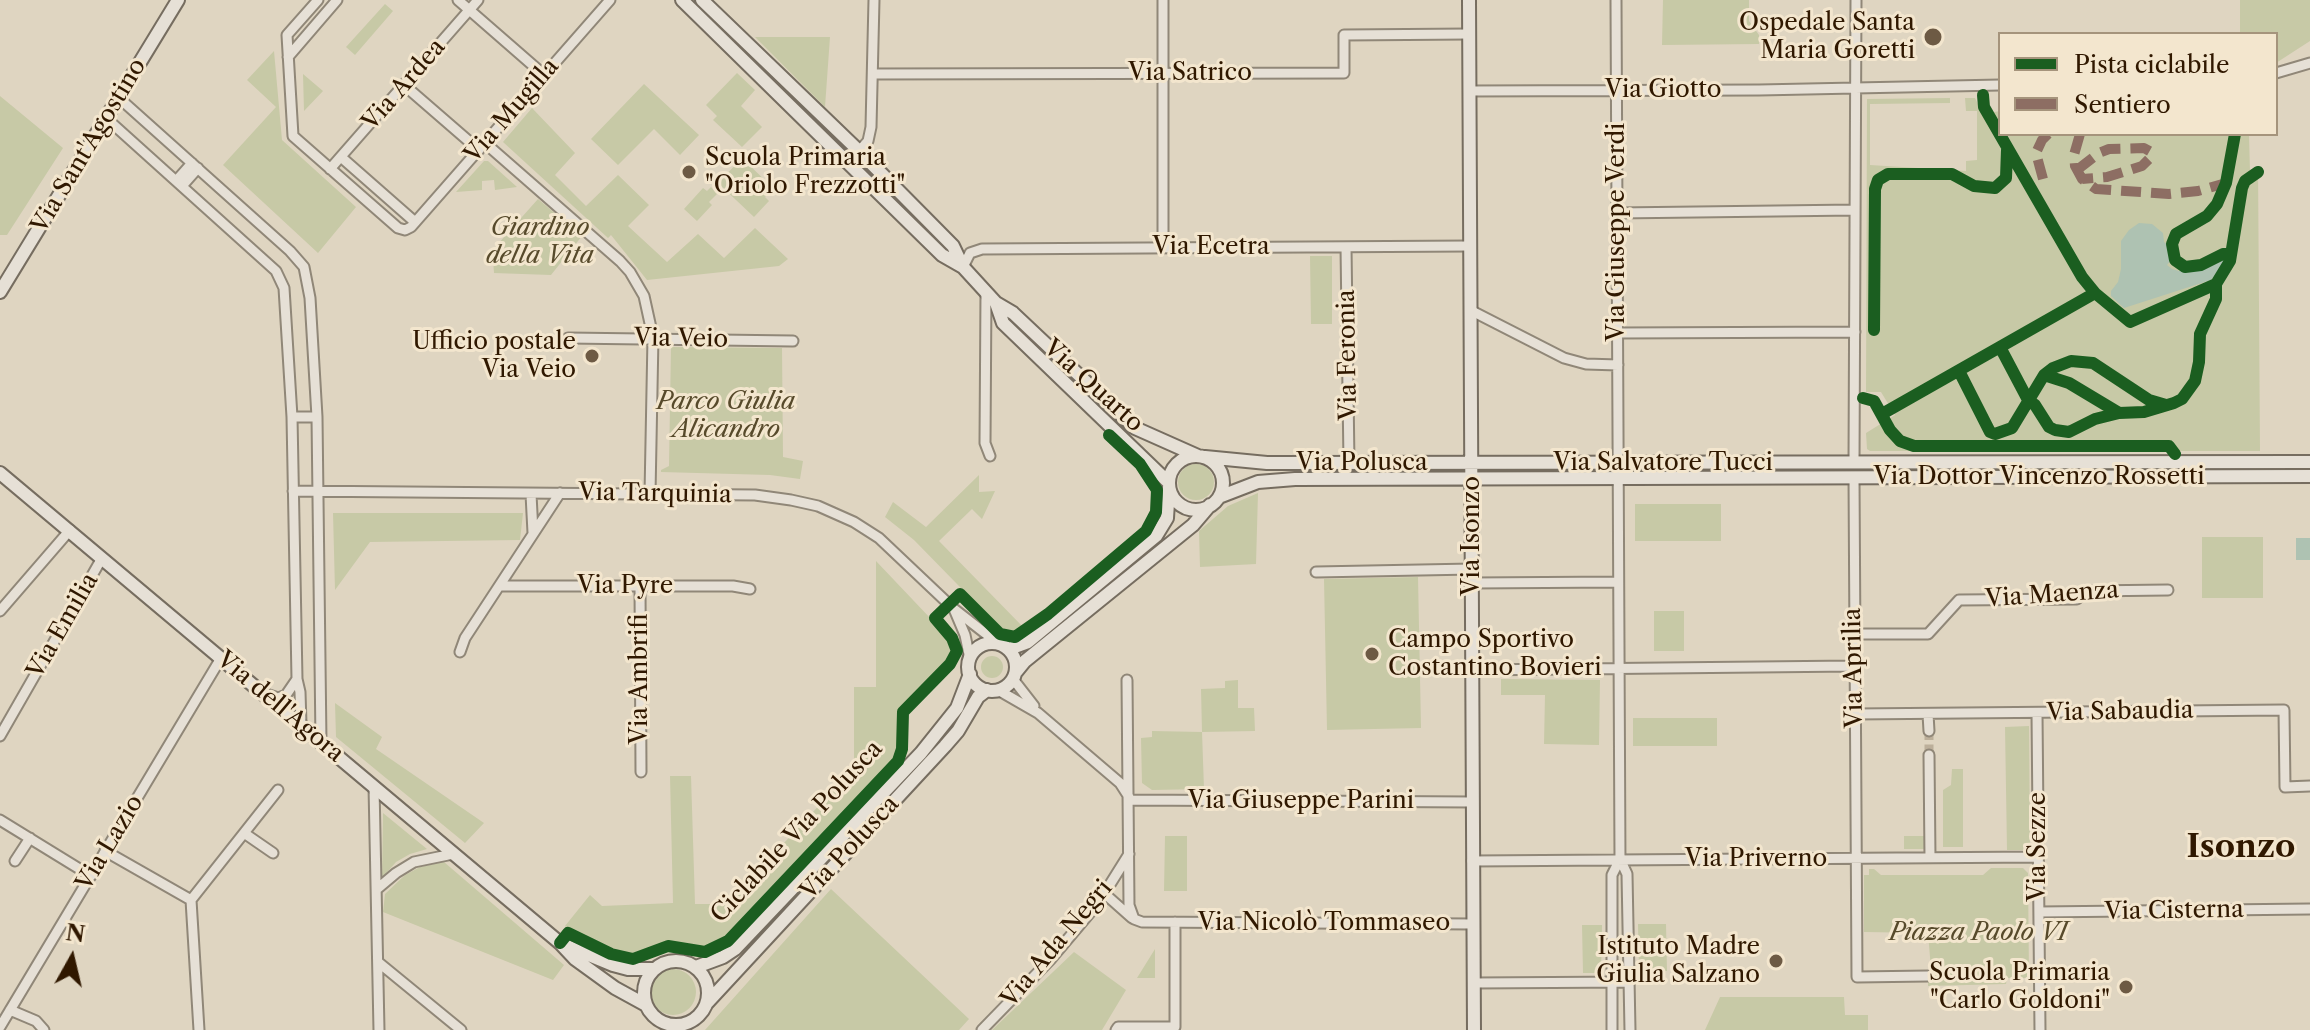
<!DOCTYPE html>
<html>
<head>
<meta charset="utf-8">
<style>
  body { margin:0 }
  #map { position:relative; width:2310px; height:1030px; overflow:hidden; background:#dfd5c1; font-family:"Libre Caslon Text",serif }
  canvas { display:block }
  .legend { position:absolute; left:1998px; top:32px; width:280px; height:104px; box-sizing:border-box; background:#f3e6ce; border:2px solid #a5947c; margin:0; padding:10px 14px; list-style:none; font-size:24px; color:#301800 }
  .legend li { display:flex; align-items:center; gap:16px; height:40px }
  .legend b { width:40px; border:2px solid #a5947c }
  .north { position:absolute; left:32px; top:918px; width:80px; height:80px; -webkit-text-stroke:6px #f3e6ce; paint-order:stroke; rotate:8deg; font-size:22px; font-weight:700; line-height:32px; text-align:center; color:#301800 }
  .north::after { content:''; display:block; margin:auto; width:28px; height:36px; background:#301800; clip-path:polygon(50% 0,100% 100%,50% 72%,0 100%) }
</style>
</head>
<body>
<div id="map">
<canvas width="2310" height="1030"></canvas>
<ul class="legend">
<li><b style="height:10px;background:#1b5e20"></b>Pista ciclabile</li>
<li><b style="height:10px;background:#8d6e63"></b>Sentiero</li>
</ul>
<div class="north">N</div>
</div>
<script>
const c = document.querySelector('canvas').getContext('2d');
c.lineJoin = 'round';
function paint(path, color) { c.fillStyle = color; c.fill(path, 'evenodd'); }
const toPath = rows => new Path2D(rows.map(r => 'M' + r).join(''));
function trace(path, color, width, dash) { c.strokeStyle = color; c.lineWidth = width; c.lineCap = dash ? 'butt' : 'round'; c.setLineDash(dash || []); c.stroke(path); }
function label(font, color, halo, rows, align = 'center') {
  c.font = font + ' "Libre Caslon Text",serif'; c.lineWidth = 6; c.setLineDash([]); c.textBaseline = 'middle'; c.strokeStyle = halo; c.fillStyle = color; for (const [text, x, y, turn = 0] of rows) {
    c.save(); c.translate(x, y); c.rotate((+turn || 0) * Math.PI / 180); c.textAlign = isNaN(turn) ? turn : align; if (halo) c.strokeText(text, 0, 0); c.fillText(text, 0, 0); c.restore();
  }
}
paint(toPath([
  [1663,0,1749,0,1749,21,1759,35,1759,44,1662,45],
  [2240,0,2310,0,2310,41,2276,63,2276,34,2240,34],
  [385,4,393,11,355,55,346,47],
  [755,37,830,37,825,107],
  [274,51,282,140,356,207,318,253,223,165,276,107,247,80],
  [737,73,755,90,741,106,762,127,742,147,713,120,717,116,706,105],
  [303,74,323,91,304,111],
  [644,84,699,135,680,155,654,129,618,165,591,139],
  [0,96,63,148,7,235,0,235],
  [1950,98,1950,103,1870,104,1870,165,1966,171,1966,161,1977,160,1977,111,1966,111,1965,98,1975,98,1983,114,2000,111,2000,134,2249,134,2250,172,2258,166,2260,451,1870,451,1867,449,1866,433,1895,415,1881,392,1866,392,1867,99],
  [532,108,575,153,555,175,586,206,618,175,649,205,628,226,667,262,698,234,724,258,755,228,788,259,779,266,647,280,611,235,608,238,503,142],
  [742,158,773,188,765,197,769,201,754,217,718,183],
  [484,161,488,161,517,187,495,190,494,180,482,181,482,190,456,192],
  [711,187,717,194,709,202,712,205,697,221,684,209,703,188,707,191],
  [538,199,582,236,551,275,494,273,493,258,489,254],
  [1310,256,1332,256,1332,324,1311,324],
  [671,347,782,348,783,457,803,461,800,479,770,475,661,472,661,470,669,466],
  '1178 482a18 18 0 1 1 36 0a18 18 0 1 1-36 0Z',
  [979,475,979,492,995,491,982,519,972,509,939,541,1024,628,1012,633,999,627,914,540,885,517,893,502,926,527],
  [1258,493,1256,564,1200,567,1199,531,1228,506],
  [1635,504,1721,504,1721,541,1635,541],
  [333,513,523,513,520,540,370,542,335,590],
  [2202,537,2263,537,2263,598,2202,598],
  [876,561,950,639,955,650,899,713,899,752,892,764,736,928,715,945,701,951,682,944,666,945,637,957,614,952,576,936,565,926,590,895,602,906,673,903,670,776,691,776,695,904,727,904,854,768,854,687,876,687],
  [1418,577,1421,728,1327,730,1324,579],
  [1654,611,1684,611,1684,651,1654,651],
  '981 667a11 11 0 1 1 22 0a11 11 0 1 1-22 0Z',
  [1501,679,1600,680,1599,745,1544,744,1545,695,1501,695],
  [1238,680,1238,708,1254,708,1255,731,1202,732,1204,789,1152,790,1142,783,1141,738,1152,737,1152,731,1202,732,1201,689,1225,688,1225,681],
  [335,703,382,737,376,749,484,823,465,843,336,737],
  [1633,718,1717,718,1717,746,1633,746],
  [2029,726,2030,850,2007,850,2005,727],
  [1952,769,1963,769,1963,847,1943,847,1943,790,1951,785],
  [383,813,427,849,410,854,396,862,382,878],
  [1165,836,1187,836,1187,891,1164,891],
  [1904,836,1924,836,1924,849,1904,849],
  [444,862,564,965,553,980,383,912,385,894,405,875,420,867],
  [1991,868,2023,868,2028,873,2029,978,2007,978,2006,984,1928,986,1928,981,1932,981,1928,933,1864,932,1864,875,1869,875,1869,869,1874,869,1881,875,1983,875],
  [831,889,969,1019,959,1030,705,1030],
  [1638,924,1666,924,1667,971,1639,970],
  [1582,925,1602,925,1601,973,1583,973],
  [1155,949,1155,978,1137,978],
  [1074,952,1126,990,1102,1030,992,1030],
  '650 992a23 23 0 1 1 46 0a23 23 0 1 1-46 0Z',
  [1720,997,1844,997,1845,1015,1868,1015,1868,1030,1705,1030]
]), '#c7c9a6');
paint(toPath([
  [2139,223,2152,224,2163,233,2164,242,2169,246,2168,253,2171,260,2167,265,2172,269,2179,271,2197,268,2222,257,2224,264,2211,280,2124,308,2111,296,2111,291,2118,282,2121,269,2121,241,2129,230],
  [2296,538,2310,538,2310,560,2296,560]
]), '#aec2b2');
trace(toPath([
  [1929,731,1929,755]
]), '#bcaf9a', 9, [9, 4.5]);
const street = toPath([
  [318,0,287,35,293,136,398,228,405,230,411,227,610,0],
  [458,0,544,75],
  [288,57,337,0],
  [2276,73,2310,63],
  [873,74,1344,73,1344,35,1469,34],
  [404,85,479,150],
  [1469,91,1759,90,2000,85],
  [119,98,290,251,304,267,310,298,317,417,321,742],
  [106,118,276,271,284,288,292,417,297,679,300,692,301,724],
  [485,143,620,261,630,272,644,296,653,337,650,494],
  [859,151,868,141,871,127,874,0],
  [341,157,415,222],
  [330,169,478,0],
  [176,181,192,163],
  [182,186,198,168],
  [1617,213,1855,210],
  [1346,247,1349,463],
  [1163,248,1163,0],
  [963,267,970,253,982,249,1469,246],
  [986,292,985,443,990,456],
  [1470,310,1564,358,1586,364,1618,365],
  [1618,333,1855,332],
  [568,338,793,341],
  [292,417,317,417],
  [1854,463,1856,0],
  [1854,477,1857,977,1928,976],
  [293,491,755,495,791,500,818,506,854,522,879,538,954,609,999,644],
  [531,494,533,533],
  [1316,572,1472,569],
  [1472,583,1618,582],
  [500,586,733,586,750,589],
  [640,586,641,772],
  [954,609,965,635,970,659],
  [0,611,70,530],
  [1853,634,1928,634,1959,600,2077,599,2087,591,2168,590],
  [460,652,465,638,560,493],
  [1473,670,1853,666],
  [1013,679,1034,706],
  [1127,680,1129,905,1134,919,1142,922,1473,924],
  [998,690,1038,713,1120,783,1129,797],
  [266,694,278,698,286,695,297,679],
  [2037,713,2040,1030],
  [1855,714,2284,710,2285,787,2310,786],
  [1928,714,1929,731],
  [0,736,102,558],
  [1929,755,1930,858],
  [374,786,379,1030],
  [1130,800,1472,802],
  [0,820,91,876],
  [244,833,273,853],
  [105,851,191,900,199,1030],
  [1620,859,1627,874,1630,1030],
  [15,861,30,838],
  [1472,861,2039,857],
  [377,889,396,873,414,862,453,854],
  [1105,894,1132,918],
  [191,900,278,790],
  [2039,912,2310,909],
  [378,962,461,1030],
  [1474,983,1630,982],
  [10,1010,36,1021,44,1030],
  [0,1027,221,658],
  [982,1030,1050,960,1099,902,1129,854],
  [1116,1030,1118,1027,1175,1027,1175,922],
  [1612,1030,1612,875,1620,859,1616,0]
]);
const secondary = toPath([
  [682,0,942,255,963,267],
  [702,0,859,151,953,246,963,267,996,303,1013,313,1135,428,1198,456],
  [1469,0,1474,1030],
  [0,292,178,0],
  [996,303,1003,323,1169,483],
  '1169 483a27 27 0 1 1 54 0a27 27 0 1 1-54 0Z',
  [1205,457,1267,463,2310,462],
  [0,473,560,943,575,959,615,988,646,1005],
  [1219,497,1258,482,1295,479,2310,476],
  '968 667a24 24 0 1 1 48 0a24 24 0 1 1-48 0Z',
  [1009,649,1028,642,1156,536,1167,518,1169,487],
  [1016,672,1025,661,1193,525,1210,505],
  [567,946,613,965,628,969,654,969],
  '644 993a32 32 0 1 1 64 0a32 32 0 1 1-64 0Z',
  [696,967,723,957,735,949,921,753,957,708,970,674],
  [707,1003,945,746,958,731,978,697,987,690]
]);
trace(street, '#908778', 13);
trace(secondary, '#766d60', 16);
trace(street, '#e6e0d6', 9);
trace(secondary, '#e6e0d6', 12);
trace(toPath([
  [2080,134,2074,155,2075,166,2082,179,2096,189,2169,194,2198,191,2226,183],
  [2077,170,2099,153,2109,149,2144,148,2151,152,2151,157,2142,166,2107,177,2082,179],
  [2043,179,2036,153,2042,140,2048,134]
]), '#8d6e63', 10, [20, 10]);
trace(toPath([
  [1983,95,1984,107,2082,277,2095,293,2130,322,2216,284,2230,261,2242,188,2245,181,2258,172],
  [2231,254,2223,254,2201,265,2185,267,2175,260,2172,244,2176,234,2207,216,2217,204,2226,183,2235,134],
  [1874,330,1875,189,1878,180,1888,174,1952,174,1974,186,1995,188,2006,178,2007,150],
  [2000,347,2028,400,2035,405,2049,427,2055,430,2069,432,2095,419,2119,413],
  [1959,371,1990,432,1995,434,2012,428,2044,375,2053,368,2071,361,2093,363,2149,400,2166,405],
  [2044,375,2069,383,2119,413,2144,412,2174,403,2182,399,2195,381,2199,362,2200,334,2216,299,2216,284],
  [1863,398,1874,401,1890,430,1900,441,1914,446,2169,446,2175,454],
  [1882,414,2095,293],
  [560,943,568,933,611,954,633,959,668,946,705,952,728,941,898,761,902,749,903,712,950,664,957,651,952,638,935,618,960,594,1000,634,1015,637,1048,614,1146,531,1156,512,1157,490,1140,464,1109,435]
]), '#1b5e20', 12);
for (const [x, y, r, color] of [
  [1933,37,10,"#6d5a44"],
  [689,172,8,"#6d5a44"],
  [592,356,8,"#6d5a44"],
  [1372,654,8,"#6d5a44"],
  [1776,961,8,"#6d5a44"],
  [2126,987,8,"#6d5a44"]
]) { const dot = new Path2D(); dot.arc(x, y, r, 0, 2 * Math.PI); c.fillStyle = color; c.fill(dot); trace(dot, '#f3e6ce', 3); }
label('24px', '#301800', '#f3e6ce', [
  ["Ospedale Santa",1915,23],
  ["Maria Goretti",1915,51],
  ["Scuola Primaria",705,158,"left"],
  ["\"Oriolo Frezzotti\"",705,186,"left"],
  ["Ufficio postale",576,342],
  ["Via Veio",576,370],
  ["Campo Sportivo",1388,640,"left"],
  ["Costantino Bovieri",1388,668,"left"],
  ["Istituto Madre",1760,947],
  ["Giulia Salzano",1760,975],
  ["Scuola Primaria",2110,973],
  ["\"Carlo Goldoni\"",2110,1001]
], 'right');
label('24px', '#301800', '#f3e6ce', [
  ["Via Satrico",1190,73],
  ["Via Ardea",404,85,-49],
  ["Via Giotto",1663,90],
  ["Via Mugilla",512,111,-49],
  ["Via Sant'Agostino",89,146,-59],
  ["Via Giuseppe Verdi",1617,232,-90],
  ["Via Ecetra",1211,247],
  ["Via Veio",681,339,1],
  ["Via Feronia",1348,355,-91],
  ["Via Quarto",1093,386,42],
  ["Via Polusca",1362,463],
  ["Via Salvatore Tucci",1663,463],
  ["Via Dottor Vincenzo Rossetti",2039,477],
  ["Via Tarquinia",655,494,1],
  ["Via Isonzo",1472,536,-90],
  ["Via Pyre",625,586],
  ["Via Maenza",2052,595,-4],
  ["Via Emilia",63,626,-60],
  ["Via Aprilia",1854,668,-91],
  ["Via Ambrifi",640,679,-90],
  ["Via dell'Agora",280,707,40],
  ["Via Sabaudia",2120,712,-1],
  ["Via Giuseppe Parini",1301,801],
  ["Ciclabile Via Polusca",797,832,-47],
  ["Via Lazio",110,843,-59],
  ["Via Sezze",2038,847,-90],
  ["Via Polusca",850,848,-47],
  ["Via Priverno",1756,859],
  ["Via Cisterna",2174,911,-1],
  ["Via Nicolò Tommaseo",1324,923],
  ["Via Ada Negri",1057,944,-50]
]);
label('italic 24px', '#574a2b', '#f3e6ce', [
  ["Giardino",540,228],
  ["della Vita",540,256],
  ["Parco Giulia",726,402],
  ["Alicandro",726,430],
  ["Piazza Paolo VI",1978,933]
]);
label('bold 32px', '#301800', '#f3e6ce', [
  ["Isonzo",2241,848]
]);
</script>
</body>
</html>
